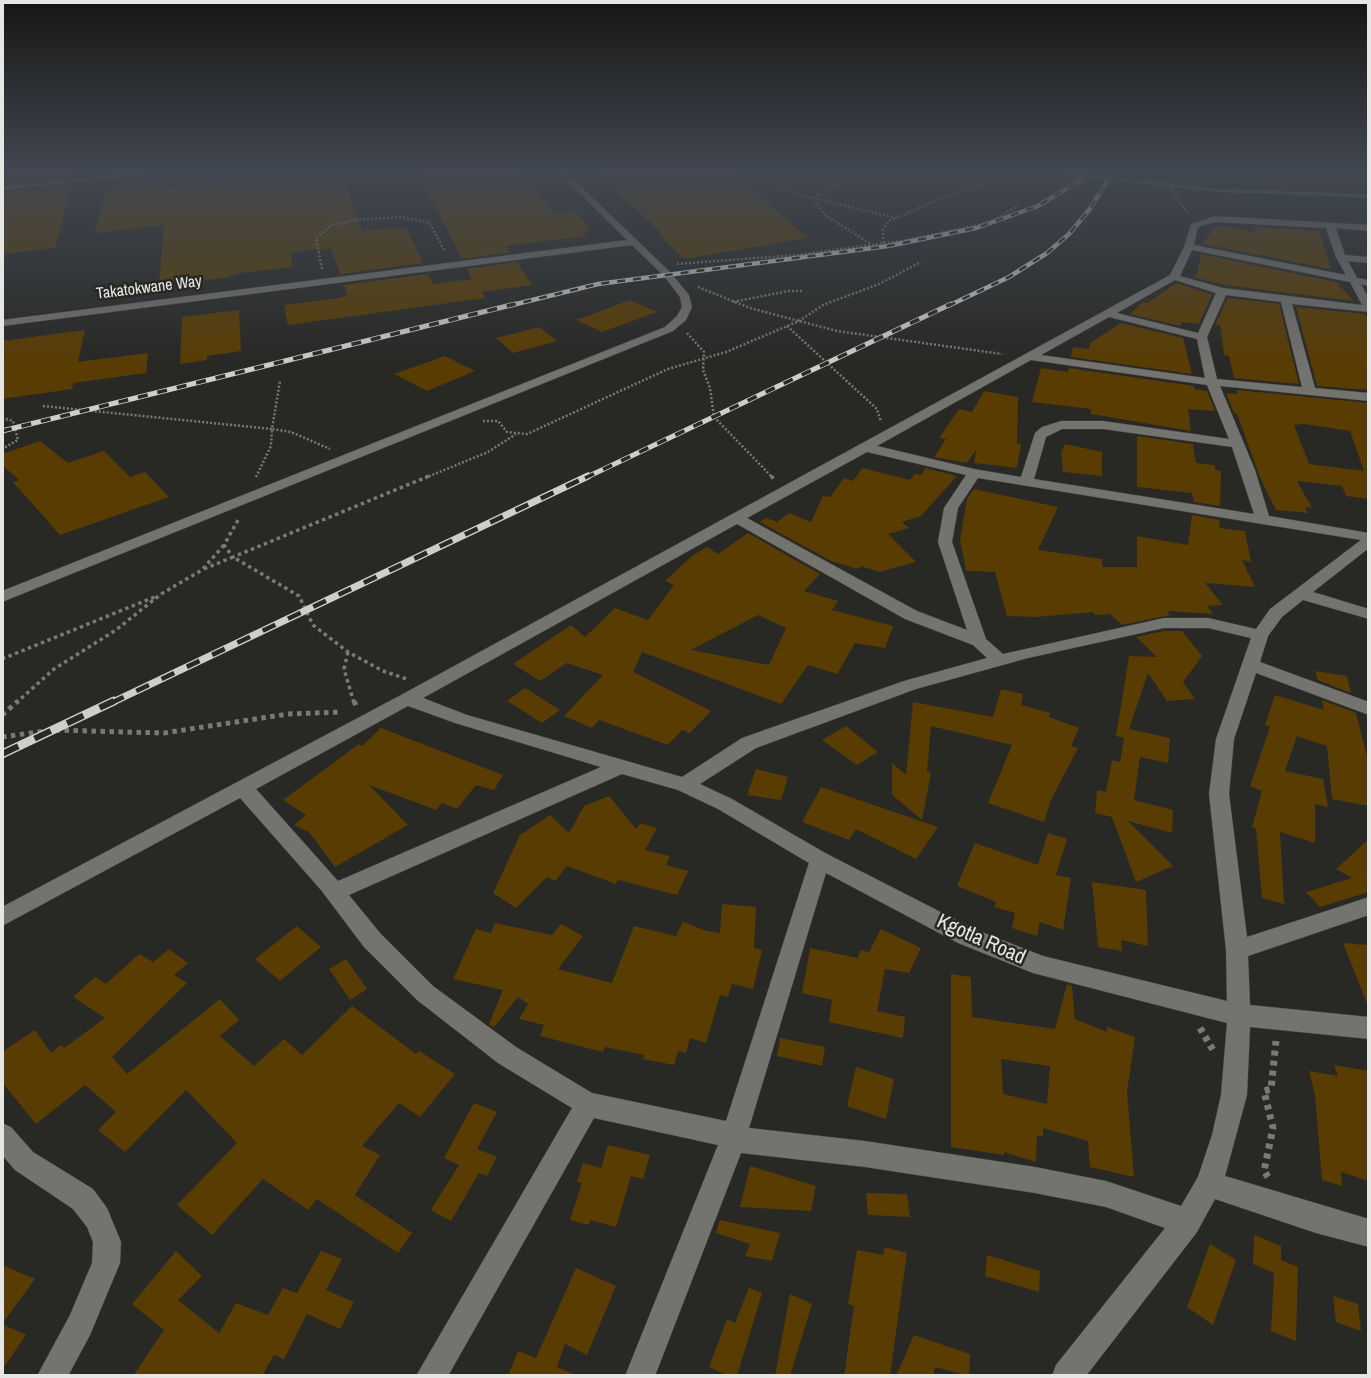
<!DOCTYPE html>
<html>
<head>
<meta charset="utf-8">
<style>
  body { margin:0 }
  #map { position:relative; width:1371px; height:1378px; overflow:hidden; background:#282825; font-family:"Archivo Narrow",sans-serif }
  canvas { display:block }
  .frame { position:absolute; inset:0; border:4px solid #e6e6e4; pointer-events:none }
</style>
</head>
<body>
<div id="map">
<canvas width="1371" height="1378"></canvas>
<div class="frame"></div>
</div>
<script>
const c = document.querySelector('canvas').getContext('2d');
c.lineJoin = 'round';
const toPath = rows => new Path2D(rows.map(r => 'M' + r).join(''));
function trace(path, color, width, dash) { c.strokeStyle = color; c.lineWidth = width; c.lineCap = dash ? 'butt' : 'round'; c.setLineDash(dash || []); c.stroke(path); }
function paint(path, color) { c.fillStyle = color; c.fill(path, 'evenodd'); }
function label(font, color, halo, rows, align = 'center') {
  c.font = font + ' "Archivo Narrow",sans-serif'; c.lineWidth = 5; c.setLineDash([]); c.textBaseline = 'middle'; c.strokeStyle = halo; c.fillStyle = color; for (const [text, x, y, turn = 0] of rows) {
    c.save(); c.translate(x, y); c.rotate((+turn || 0) * Math.PI / 180); c.textAlign = isNaN(turn) ? turn : align; if (halo) c.strokeText(text, 0, 0); c.fillText(text, 0, 0); c.restore();
  }
}
trace(toPath([
  [1063,174,1215,190,1369,196]
]), '#497a57', 3.5);
paint(toPath([
  [9,174,75,174,74,177,5,183],
  [419,174,522,174,555,214,575,211,591,231,584,232,587,236,506,246,510,252,462,259],
  [598,174,734,174,808,238,684,259,659,234,662,233],
  [278,175,280,182,338,176,339,180,344,180,362,231,406,227,423,263,340,274,331,249,291,252,292,267,241,273,225,278,159,284,164,225,95,233,107,188,169,181,169,187],
  [72,185,55,248,2,254,2,192],
  [1222,225,1257,233,1253,227,1319,231,1331,269,1203,244,1213,229],
  [1201,254,1336,282,1354,301,1224,285,1193,277,1197,274],
  [517,262,532,285,482,292,485,298,288,325,284,305,340,298,347,295,344,285,428,274,433,284,472,279,467,269],
  [1177,283,1212,295,1199,324,1181,322,1181,326,1130,314,1142,302,1147,303],
  [1228,298,1279,304,1299,384,1234,378,1229,356,1224,355,1220,325,1215,325],
  [630,300,657,312,602,332,576,320],
  [1296,307,1365,314,1369,319,1369,390,1317,386],
  [239,310,241,351,207,356,207,360,180,364,182,317],
  [1121,323,1183,338,1192,374,1071,357,1073,347,1089,349,1090,343],
  [539,327,557,341,513,353,496,338],
  [85,330,78,362,148,353,146,373,73,383,72,389,2,399,2,341],
  [445,356,475,371,427,391,394,374],
  [1041,368,1068,372,1069,368,1194,386,1194,389,1207,391,1215,411,1188,409,1191,431,1091,414,1091,409,1032,402],
  [1237,390,1369,403,1369,499,1346,496,1342,486,1297,481,1312,508,1305,507,1308,513,1276,510,1261,480,1237,414,1234,413,1226,393,1237,394],
  [1304,424,1350,431,1364,471,1309,464,1294,425],
  [984,391,1018,397,1017,443,1021,444,1017,468,974,463,976,450,967,463,934,457,946,439,939,438,959,409,972,412],
  [1137,436,1193,444,1196,463,1214,465,1216,470,1221,471,1220,506,1194,502,1192,493,1137,487],
  [40,441,68,463,104,451,130,477,145,472,169,497,60,535,13,482,19,480,2,465,2,454],
  [1065,444,1102,452,1102,476,1063,472,1061,453],
  [862,468,910,480,915,474,921,475,925,468,957,476,921,516,902,522,909,528,888,534,916,562,879,572,861,566,858,569,831,561,760,522,766,518,777,522,789,513,811,522,823,496,830,497,844,478,853,481],
  [974,489,1058,507,1038,550,1102,559,1102,567,1137,567,1137,536,1188,545,1192,515,1220,520,1219,528,1245,531,1251,562,1242,560,1255,587,1205,583,1223,605,1207,606,1213,614,1167,611,1170,615,1122,625,1110,614,1095,615,1093,612,1036,617,1007,616,995,572,966,571,960,540,967,499],
  [748,533,820,574,804,591,838,601,832,610,893,626,885,648,855,643,837,674,808,665,781,704,642,652,633,672,711,711,690,733,682,730,668,745,599,720,592,728,564,716,603,675,567,663,540,681,513,664,571,625,585,637,615,608,648,620,674,585,665,581,692,556,707,547,718,554],
  [758,615,786,628,769,665,691,650],
  [1164,631,1182,631,1202,656,1183,682,1195,699,1167,701,1148,673,1129,729,1170,738,1168,763,1140,757,1134,800,1173,810,1172,833,1128,821,1173,866,1136,882,1112,817,1095,813,1097,790,1106,792,1112,760,1120,762,1124,738,1116,736,1129,656,1157,657,1136,637],
  [1315,671,1347,676,1351,693,1318,680],
  [525,688,560,710,542,723,507,701],
  [1001,689,1023,694,1021,705,1050,713,1049,717,1079,728,1071,746,1078,748,1051,800,1044,822,988,803,1012,745,931,726,927,772,931,773,922,820,892,795,892,763,906,775,913,702,993,717],
  [1275,695,1324,710,1322,700,1356,713,1369,764,1369,806,1332,799,1327,746,1297,736,1285,771,1323,779,1328,807,1315,804,1315,843,1280,832,1284,904,1262,898,1256,829,1252,827,1262,791,1250,786,1270,727,1265,725],
  [846,726,878,752,857,765,822,740],
  [381,728,503,775,494,790,476,785,457,809,442,803,436,810,369,785,408,825,335,867,309,832,294,825,306,815,283,800,359,744,362,746],
  [756,769,788,777,781,800,747,795],
  [821,787,938,827,916,859,856,829,849,840,802,822],
  [609,796,636,829,640,823,657,828,645,850,670,856,666,865,688,871,677,895,618,880,616,884,567,866,555,881,547,877,516,908,493,893,520,835,550,815,569,833,584,806],
  [1048,833,1067,839,1056,875,1071,878,1063,930,1040,922,1037,936,1012,928,1015,913,994,907,996,902,957,886,975,843,1038,865],
  [1369,839,1369,892,1320,907,1306,892,1352,878,1336,869],
  [1092,882,1146,890,1148,946,1121,940,1122,951,1098,947],
  [722,904,756,907,754,948,762,950,753,989,732,984,728,997,720,995,706,1043,690,1038,686,1053,678,1051,674,1065,643,1059,644,1055,605,1047,603,1052,540,1036,544,1025,519,1019,528,1004,518,997,494,1027,489,1024,503,990,453,979,476,929,491,933,495,923,552,935,561,924,583,936,558,969,612,983,634,926,676,936,683,922,707,931,720,933],
  [297,926,321,947,280,981,255,959],
  [881,929,921,948,909,973,885,969,877,1011,905,1017,903,1038,829,1022,832,1000,802,993,810,948,858,958,860,950,869,952],
  [1343,943,1369,945,1369,1005,1368,1006],
  [169,949,188,963,174,975,187,983,112,1057,127,1074,220,999,239,1020,220,1036,254,1066,284,1039,302,1055,352,1006,416,1054,419,1051,455,1074,420,1117,399,1103,362,1146,380,1155,355,1195,412,1233,398,1253,317,1199,308,1210,263,1179,212,1235,177,1205,237,1143,186,1090,125,1152,98,1130,116,1112,85,1085,36,1124,2,1082,2,1052,35,1030,51,1053,61,1045,64,1048,105,1018,73,997,95,977,106,984,139,954,153,962],
  [346,959,367,989,350,1000,329,969],
  [951,974,971,977,972,1017,1055,1029,1067,984,1072,986,1075,1019,1107,1032,1107,1027,1135,1037,1127,1092,1134,1177,1090,1167,1088,1141,1043,1128,1043,1137,1037,1135,1036,1162,1004,1152,1004,1155,951,1147],
  [1001,1059,1050,1066,1047,1104,1003,1094],
  [780,1038,825,1047,822,1066,777,1056],
  [1334,1065,1369,1071,1369,1181,1341,1172,1342,1186,1322,1180,1315,1095,1309,1071,1338,1076],
  [856,1067,894,1079,886,1119,847,1106],
  [474,1103,497,1112,477,1149,497,1157,487,1176,479,1173,451,1221,431,1210,459,1165,444,1158],
  [608,1145,650,1155,643,1179,631,1176,616,1227,590,1220,589,1225,570,1220,582,1183,577,1182,583,1163,601,1168],
  [750,1166,816,1186,811,1211,740,1207],
  [866,1193,907,1194,910,1217,868,1215],
  [720,1220,780,1233,772,1261,745,1256,750,1244,716,1233],
  [1254,1235,1281,1246,1281,1260,1298,1267,1296,1341,1271,1331,1274,1273,1253,1264],
  [1210,1244,1236,1260,1213,1325,1187,1307],
  [885,1247,907,1253,890,1376,844,1376,854,1306,848,1304,857,1250,883,1255],
  [176,1251,202,1276,178,1300,219,1333,236,1303,268,1315,283,1288,297,1293,321,1251,342,1259,326,1290,354,1302,340,1329,307,1314,284,1359,274,1355,262,1376,133,1376,164,1330,132,1304],
  [987,1255,1040,1271,1039,1292,985,1276],
  [2,1265,35,1279,2,1324,26,1335,2,1370],
  [576,1268,616,1286,587,1355,565,1344,557,1367,578,1376,508,1376,518,1351,536,1358],
  [749,1288,762,1293,737,1376,728,1376,709,1367,727,1319,735,1323],
  [790,1294,812,1304,790,1376,775,1376],
  [1333,1296,1358,1304,1361,1331,1336,1322],
  [914,1335,970,1354,969,1376,935,1367,933,1376,896,1376]
]), '#593c02');
const street = toPath([
  [129,174,154,174,2,190,2,186,129,174],
  [560,174,568,174,670,272,689,295,692,307,686,320,673,331,2,602,2,591,665,327,677,316,682,307,680,297,664,276,632,245,2,326,2,320,627,240,560,174],
  [1215,216,1369,225,1369,231,1336,228,1345,255,1369,257,1369,263,1348,261,1357,278,1369,280,1369,286,1361,284,1369,299,1369,312,1292,304,1315,388,1369,393,1369,401,1220,386,1255,470,1269,516,1369,533,1369,548,1313,592,1369,609,1369,619,1303,600,1282,617,1268,636,1260,662,1369,702,1369,715,1256,673,1234,739,1229,794,1247,937,1369,897,1369,915,1248,956,1250,1005,1369,1017,1369,1039,1250,1027,1247,1095,1225,1176,1369,1219,1369,1247,1316,1233,1215,1199,1197,1232,1086,1376,1052,1376,1056,1365,1165,1228,1106,1207,1035,1193,865,1167,741,1153,655,1376,625,1376,718,1145,594,1118,448,1376,416,1376,572,1108,498,1063,417,1000,364,947,321,890,240,798,2,926,2,907,401,695,1170,275,1184,247,1191,224,1215,216],
  [1215,222,1326,228,1336,257,1346,275,1194,245,1198,227,1215,222],
  [1192,250,1350,282,1362,305,1223,288,1180,276,1192,250],
  [1175,280,1216,293,1198,333,1117,313,1175,280],
  [1226,295,1281,302,1302,387,1217,379,1207,337,1226,295],
  [1109,317,1197,339,1205,378,1041,355,1109,317],
  [1031,360,1207,385,1229,439,1103,421,1061,421,1042,427,1035,433,1021,477,974,469,877,446,1031,360],
  [1062,429,1103,429,1232,447,1254,514,1034,479,1046,437,1062,429],
  [867,452,966,475,944,508,938,542,967,630,917,611,747,518,867,452],
  [978,478,1361,540,1270,609,1256,629,1208,618,1164,618,1003,654,986,639,952,542,958,508,978,478],
  [737,524,905,619,973,645,987,658,904,681,742,738,682,777,467,715,423,698,737,524],
  [1164,628,1208,628,1251,638,1216,739,1209,794,1226,950,1227,1001,1043,956,974,929,827,854,732,799,700,784,756,748,916,689,1028,658,1164,628],
  [408,706,455,723,601,767,338,881,256,789,408,706],
  [622,774,678,790,718,809,809,863,726,1121,592,1093,516,1047,433,986,380,933,349,895,622,774],
  [826,873,958,943,1033,973,1227,1023,1221,1095,1212,1135,1198,1177,1181,1206,1106,1181,1035,1167,865,1141,749,1128,826,873],
  [2,1123,11,1127,33,1152,93,1189,107,1208,121,1242,120,1263,90,1335,68,1376,37,1376,70,1315,92,1263,93,1242,87,1227,73,1209,15,1170,2,1155,2,1123]
]);
trace(street, '#444341', 1);
trace(toPath([
  [755,174,766,178,771,184,812,198,861,174],
  [1168,174,1175,184,1170,188,1188,214],
  [813,198,896,218],
  [813,198,826,216,871,244],
  [883,243,883,230,889,221,956,192,997,181],
  [677,264,797,255,906,240,991,222,1019,205],
  [322,269,316,238,332,225,354,220,401,217,430,223,445,252],
  [698,287,750,308,837,331,1002,354],
  [733,302,788,291,803,291],
  [787,326,877,409,881,422],
  [687,333,704,352,703,370,710,388,714,417,773,478],
  [43,406,272,429,280,381],
  [2,418,13,421,18,440,2,449],
  [483,421,498,421,507,432,527,434,668,369,726,352,799,321,823,305,879,284,921,262],
  [256,477,271,446,272,429,291,432,330,449],
  [425,478,488,452,516,434]
]), '#797977', 2.5, [2, 2]);
trace(toPath([
  [771,476,775,480],
  [238,520,224,545,233,557,429,476],
  [204,569,233,557,299,596,313,625,348,652,383,671,407,679],
  [348,652,344,669,354,703],
  [2,659,157,596],
  [16,703,54,669,116,630,161,594,202,570,224,545]
]), '#797977', 3.5, [3.5, 3.5]);
trace(toPath([
  [354,701,357,708],
  [2,715,18,701],
  [2,737,52,730,164,733,288,714,342,712]
]), '#797977', 5, [4.5, 4.5]);
trace(toPath([
  [1200,1028,1213,1050],
  [1268,1177,1264,1171,1273,1128,1264,1091,1271,1089,1276,1041]
]), '#797977', 7, [5, 5]);
paint(street, '#73736f');
const railFar3 = toPath([
  [508,306,598,284,888,246,976,228,1038,206,1090,174],
  [948,306,1009,277,1047,253,1069,234,1089,210,1112,174]
]);
const railFar2 = toPath([
  [2,431,515,304],
  [585,478,951,304]
]);
const railFar1 = toPath([
  [111,703,588,476]
]);
const rail = toPath([
  [2,754,114,701]
]);
trace(railFar3, '#cececc', 4.5);
trace(railFar2, '#cececc', 5);
trace(railFar1, '#cececc', 7);
trace(rail, '#cececc', 9);
trace(railFar3, '#282825', 2.5, [8]);
trace(railFar2, '#282825', 3.5, [10]);
trace(railFar1, '#282825', 4.5, [14]);
trace(rail, '#282825', 6, [18]);
const sky = c.createLinearGradient(0, 0, 0, 367);
sky.addColorStop(0, '#161614');
sky.addColorStop(0.47, '#424851');
sky.addColorStop(1, '#42485100');
c.fillStyle = sky;
c.fillRect(0, 0, 1371, 367);
label('16px', '#e6e6e4', '#282825', [
  ["Takatokwane Way",149,288,-7]
]);
label('21px', '#e6e6e4', '#282825', [
  ["Kgotla Road",981,940,24]
]);
</script>
</body>
</html>
